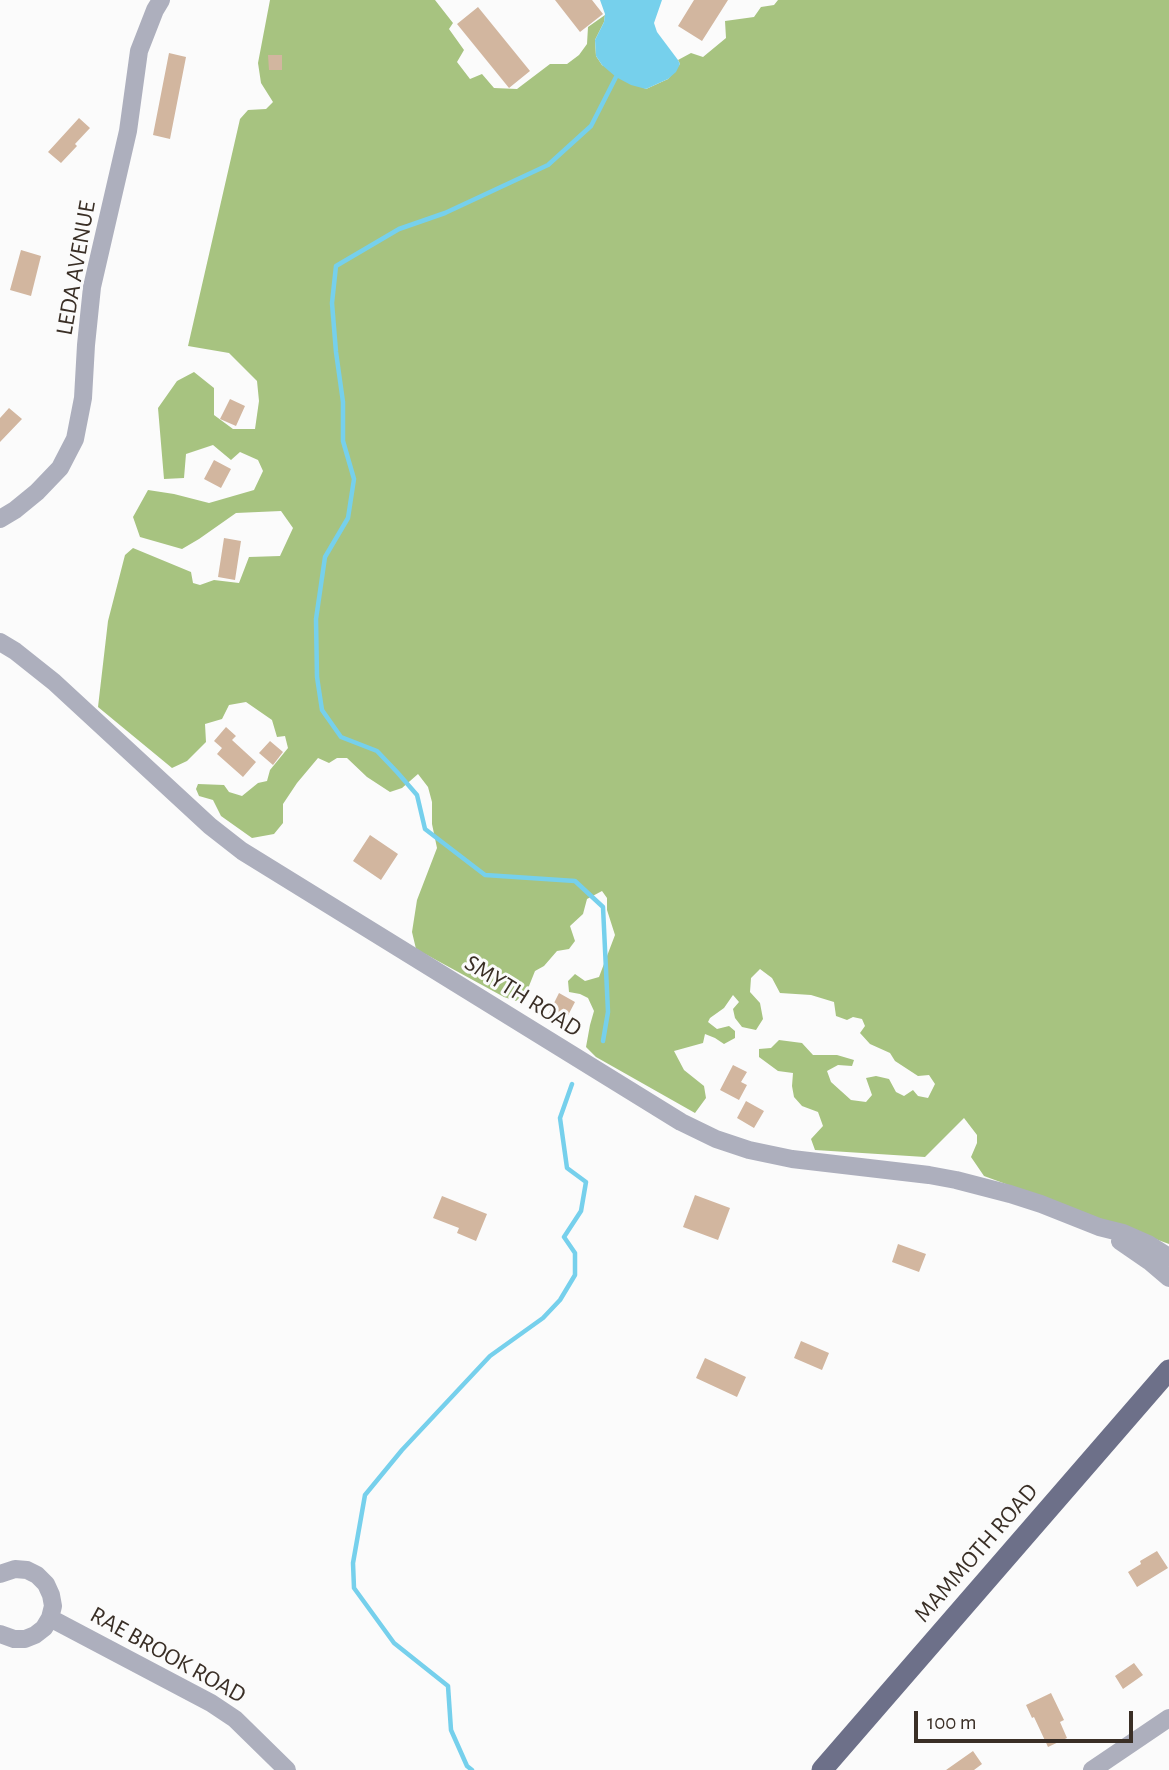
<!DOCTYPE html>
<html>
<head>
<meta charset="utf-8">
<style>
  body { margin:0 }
  #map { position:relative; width:1169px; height:1770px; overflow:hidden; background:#fbfbfb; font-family:"Alegreya Sans",sans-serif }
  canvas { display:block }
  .scale { position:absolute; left:914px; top:1711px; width:219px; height:32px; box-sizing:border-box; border:4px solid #3a2f26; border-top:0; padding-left:9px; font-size:21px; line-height:24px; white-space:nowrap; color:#3a2f26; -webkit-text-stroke:5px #fbfbfb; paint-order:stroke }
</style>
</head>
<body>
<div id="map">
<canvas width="1169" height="1770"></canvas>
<div class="scale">100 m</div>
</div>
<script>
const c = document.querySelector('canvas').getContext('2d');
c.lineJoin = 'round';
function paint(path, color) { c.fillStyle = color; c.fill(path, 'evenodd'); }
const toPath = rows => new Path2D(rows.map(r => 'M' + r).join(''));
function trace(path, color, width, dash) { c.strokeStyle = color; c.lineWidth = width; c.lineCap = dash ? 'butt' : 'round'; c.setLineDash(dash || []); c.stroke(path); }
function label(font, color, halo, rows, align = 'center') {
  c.font = font + ' "Alegreya Sans",sans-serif'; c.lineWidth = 6; c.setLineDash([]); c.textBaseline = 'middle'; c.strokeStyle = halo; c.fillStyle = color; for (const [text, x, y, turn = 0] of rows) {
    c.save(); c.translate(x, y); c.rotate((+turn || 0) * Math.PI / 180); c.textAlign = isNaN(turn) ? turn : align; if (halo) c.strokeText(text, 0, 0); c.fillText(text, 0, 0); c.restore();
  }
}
paint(toPath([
  [270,0,435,0,453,23,449,29,464,50,457,62,470,79,482,74,494,88,517,89,550,64,567,64,579,55,587,44,588,27,605,15,604,22,595,40,596,56,602,65,646,89,668,79,680,64,678,60,691,53,703,57,726,38,725,21,754,17,761,7,774,5,778,0,1169,0,1169,1244,984,1176,971,1157,977,1143,977,1135,964,1118,925,1157,815,1150,811,1139,823,1126,818,1112,802,1106,794,1097,792,1086,793,1073,778,1071,759,1057,759,1049,771,1048,779,1040,802,1043,813,1055,837,1055,854,1060,852,1066,838,1065,827,1071,831,1082,851,1100,866,1102,872,1095,866,1078,876,1076,889,1079,896,1092,904,1096,913,1090,918,1096,928,1098,935,1084,929,1075,918,1076,895,1061,890,1053,870,1044,860,1033,865,1026,862,1019,853,1017,847,1020,836,1016,834,1002,811,995,780,993,772,978,760,969,751,978,750,992,760,1003,763,1019,756,1030,742,1027,735,1018,733,1009,739,1002,733,995,724,1008,710,1018,708,1022,717,1029,729,1026,735,1031,735,1038,724,1044,715,1038,705,1034,703,1043,674,1051,684,1070,704,1086,706,1098,695,1113,596,1057,586,1047,590,1025,594,1011,588,998,580,994,569,992,568,981,575,974,585,981,599,977,615,935,607,910,607,898,602,891,587,899,583,914,570,926,575,941,569,949,557,951,544,966,535,971,527,991,516,1001,504,997,416,949,412,932,417,900,437,848,432,824,432,802,428,787,418,774,402,788,390,792,367,777,347,758,337,758,329,763,318,758,297,783,283,804,283,823,274,834,252,838,221,816,213,800,199,796,196,789,198,784,224,785,229,792,242,796,258,783,267,781,270,770,288,748,285,736,277,737,272,720,246,702,229,705,222,719,205,724,206,742,187,761,172,768,98,707,108,621,125,555,133,548,191,572,193,583,200,585,214,580,239,583,249,557,280,556,293,528,281,511,236,513,199,539,182,549,140,537,133,517,148,490,174,494,209,503,254,490,263,471,258,460,240,452,231,460,213,445,186,454,184,478,164,479,158,408,177,381,194,372,214,388,214,415,233,429,255,429,259,401,257,381,229,353,188,346,240,119,248,110,266,109,273,102,261,83,258,63]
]), '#a7c380');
paint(toPath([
  [600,0,662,0,654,23,657,32,678,60,680,64,676,72,668,79,646,89,631,85,616,77,602,65,596,56,595,40,604,22,605,14]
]), '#76d0ec');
trace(toPath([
  [603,1041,608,1012,603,907,575,881,485,875,425,829,417,795,397,772,377,751,341,737,322,710,317,677,316,619,325,557,348,518,354,479,343,441,343,402,336,352,332,303,336,266,399,229,445,213,548,165,591,126,616,77],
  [472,1770,467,1766,451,1730,448,1686,394,1643,354,1588,353,1563,365,1495,402,1450,490,1356,543,1318,560,1300,575,1275,575,1253,564,1237,581,1211,586,1182,567,1168,560,1118,572,1084]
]), '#76d0ec', 4.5);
paint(toPath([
  [555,0,592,0,603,14,580,32],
  [694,0,728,0,702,41,678,26],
  [478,7,530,71,509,88,457,24],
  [169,53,186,57,170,139,153,135],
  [268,55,282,55,282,70,269,70],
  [79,118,90,128,75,144,77,146,61,163,48,152],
  [21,250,41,256,31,296,10,290],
  [230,399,245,406,236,426,220,419],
  [9,408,22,419,0,442,0,418],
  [214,460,231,469,221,488,204,479],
  [224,538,241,541,235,580,218,577],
  [226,727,236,736,232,740,256,762,243,777,217,754,222,748,214,741],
  [270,741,283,752,273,765,259,753],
  [370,835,398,854,381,880,353,861],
  [559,993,575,1002,563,1025,547,1017],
  [733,1065,747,1072,741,1082,747,1085,739,1100,720,1090],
  [746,1101,764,1111,754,1128,737,1118],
  [695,1195,730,1208,718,1240,683,1227],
  [442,1196,487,1214,476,1241,457,1233,459,1228,433,1218],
  [898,1244,926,1254,919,1272,892,1262],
  [801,1341,829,1353,822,1370,794,1358],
  [705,1358,746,1377,737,1397,696,1378],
  [1157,1551,1168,1568,1137,1587,1128,1572,1141,1564,1140,1561],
  [1134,1663,1143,1675,1123,1689,1115,1676],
  [1051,1693,1064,1720,1060,1722,1067,1738,1048,1747,1034,1717,1032,1718,1026,1705],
  [973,1751,982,1764,974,1770,946,1770]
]), '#d2b69f');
trace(toPath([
  [0,519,15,510,37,492,60,468,75,439,83,398,86,345,92,287,128,131,139,51,155,10,161,0],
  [0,642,15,651,54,682,210,826,242,851,681,1122,716,1139,749,1150,792,1159,929,1175,956,1180,1010,1194,1041,1204,1099,1227,1123,1233,1148,1244,1169,1257],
  [1120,1241,1149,1261,1169,1278],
  [0,1574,15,1569,27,1570,37,1575,46,1584,51,1595,53,1606,50,1618,44,1628,35,1635,25,1639,14,1639,0,1634],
  [50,1618,211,1703,235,1719,287,1770],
  [1092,1770,1169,1718]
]), '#adafbd', 18);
trace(toPath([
  [822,1770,1169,1370]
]), '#6d7089', 21);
label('24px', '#3a2f26', '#fbfbfb', [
  ["LEDA AVENUE",76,268,-80],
  ["SMYTH ROAD",523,996,32],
  ["MAMMOTH ROAD",976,1553,-49],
  ["RAE BROOK ROAD",168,1655,29]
]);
</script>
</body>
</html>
